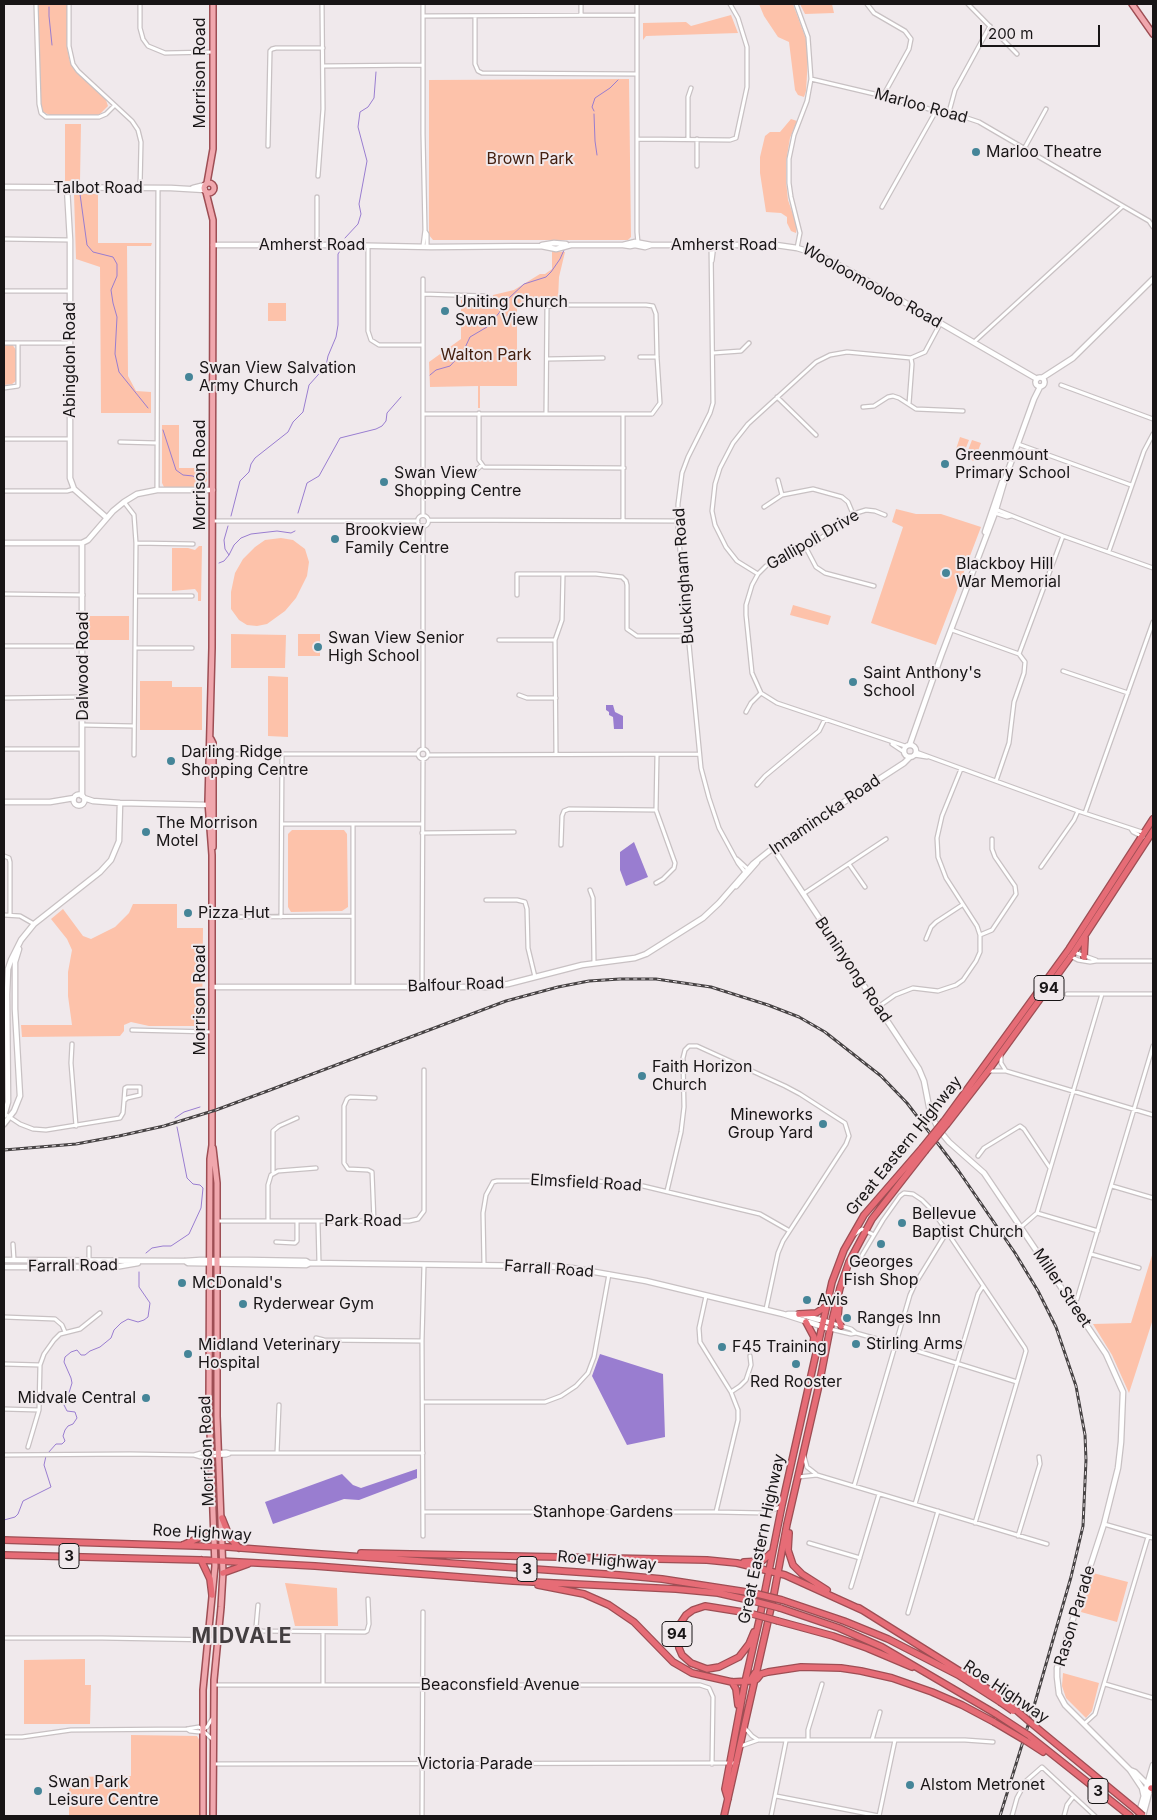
<!DOCTYPE html>
<style>
body{margin:0}
#map{position:relative;width:1157px;height:1820px;overflow:hidden;background:#f0e9ec;font-family:Inter,sans-serif}
canvas{display:block}
.frame{position:absolute;inset:0;border:5px solid #181516;pointer-events:none}
.scale{position:absolute;left:980px;top:25px;width:120px;height:22px;box-sizing:border-box;border:2px solid #181516;border-top:0;padding-left:6px;font-size:15px;line-height:18px;white-space:nowrap;color:#181516;-webkit-text-stroke:4px #f0e9ec;paint-order:stroke}
</style>
<div id="map">
<canvas width="1157" height="1820"></canvas>
<div class="frame"></div>
<div class="scale">200 m</div>
</div>
<script>
const ctx = document.querySelector('canvas').getContext('2d');
ctx.lineJoin = 'round';
function fill(path, color) { ctx.fillStyle = color; ctx.fill(path, 'evenodd'); }
const shape = rows => new Path2D(rows.map(r => 'M' + r).join(''));
function trace(path, color, width, dash) { ctx.strokeStyle = color; ctx.lineWidth = width; ctx.lineCap = dash ? 'butt' : 'round'; ctx.setLineDash(dash || []); ctx.stroke(path); }
function write(font, color, halo, rows, align = 'center') {
  ctx.font = font + ' Inter,sans-serif'; ctx.lineWidth = 4; ctx.setLineDash([]); ctx.textBaseline = 'middle'; ctx.strokeStyle = halo; ctx.fillStyle = color; for (const [text, x, y, turn = 0] of rows) {
    ctx.save(); ctx.translate(x, y); ctx.rotate((+turn || 0) * Math.PI / 180); ctx.textAlign = isNaN(turn) ? turn : align; if (halo) ctx.strokeText(text, 0, 0); ctx.fillText(text, 0, 0); ctx.restore();
  }
}
fill(shape([
 [36,4,67,4,67,48,70,62,76,72,106,100,108,106,100,114,95,116,50,115,43,112,41,107],
 [759,4,793,4,806,39,808,58,806,91,804,97,798,95,795,90,789,42,778,37,764,16],
 [800,4,832,4,834,13,805,14],
 [731,15,738,33,646,36,643,40,643,23,686,22,691,26],
 [629,79,631,237,628,240,433,240,429,235,429,80],
 [791,119,797,121,790,138,786,162,786,181,788,200,797,226,796,233,791,231,787,223,787,217,781,213,766,212,760,173,760,157,765,136,770,132,780,132],
 [65,124,81,124,80,181,65,181],
 [74,194,98,194,98,243,152,243,151,246,127,246,128,376,136,391,151,392,151,413,101,413,100,267,76,259],
 [552,251,565,252,559,277,558,300,543,299,517,304,517,386,480,386,480,408,478,408,478,386,430,387,429,362,461,339,461,300,474,300,486,305,492,302,493,295,514,290,540,274,545,274,552,269],
 [268,303,286,303,286,321,268,321],
 [4,344,12,344,16,350,16,381,12,384,4,385],
 [162,425,179,425,179,468,207,468,207,480,205,484,195,487,164,487,162,483],
 [960,437,969,440,962,458,954,455],
 [972,440,981,443,974,461,965,458],
 [896,509,916,514,941,514,981,527,936,645,871,623,903,527,892,522],
 [281,538,293,540,305,549,309,562,307,576,296,598,285,611,267,624,257,626,247,625,239,620,231,609,231,592,235,573,243,559,255,547,265,540],
 [199,546,202,546,201,601,198,601,198,593,195,589,172,591,172,548,188,548,195,550],
 [793,605,831,616,828,625,790,615],
 [88,616,129,616,129,640,88,640],
 [231,634,286,635,285,668,231,668],
 [298,634,320,634,320,656,298,656],
 [268,676,288,677,288,737,268,736],
 [140,681,172,681,172,687,202,687,202,730,140,730],
 [292,830,344,830,347,834,348,907,342,911,291,912,288,907,288,834],
 [133,904,177,904,177,928,203,928,202,1026,149,1026,131,1022,124,1025,124,1031,120,1036,22,1037,21,1025,72,1025,68,996,68,972,72,950,67,939,51,919,63,909,83,936,91,939,115,927,129,913],
 [1153,1252,1153,1319,1129,1393,1112,1355,1093,1324,1131,1323],
 [1093,1573,1128,1582,1117,1622,1081,1612],
 [285,1583,337,1588,338,1626,295,1626],
 [85,1659,85,1685,91,1685,90,1724,24,1724,24,1660],
 [1063,1673,1099,1683,1092,1711,1086,1718,1066,1698,1062,1686],
 [131,1735,197,1736,200,1741,199,1816,69,1816,69,1777,131,1776]
]), '#fdc2aa');
fill(shape([
 [606,705,613,705,615,712,623,716,623,729,614,729,613,717,609,715,609,712,606,710],
 [634,842,648,877,626,886,620,870,620,852],
 [600,1354,663,1374,665,1437,627,1445,592,1376],
 [417,1469,417,1478,359,1500,344,1499,273,1524,265,1502,342,1474,353,1485,361,1488]
]), '#997dd0');
trace(shape([
 [49,7,49,16,52,45],
 [594,111,592,107,595,98,610,88,618,80],
 [594,114,595,141,597,155],
 [80,194,87,245,93,252,113,257,117,264,117,276,111,290,113,303,117,317,115,354,119,372,148,408],
 [345,238,358,224,361,214,359,204,367,161,358,127,360,112,368,107,374,98,376,72],
 [430,375,436,370,450,366,463,352,470,337,487,327,499,313,509,298,524,284,546,277,551,272,560,259,564,250],
 [163,430,176,470,183,475,193,476,198,480],
 [298,513,307,483,319,476,340,438,376,429,382,426,386,421,387,413,401,397],
 [231,516,240,481,249,472,251,464,255,458,288,432,293,422,303,412,309,385,326,366,328,356,336,337,338,325,338,254,340,251],
 [229,555,234,545,241,538,251,534,277,531,291,533,295,531],
 [219,563,224,561,229,555,225,549,224,540,228,526],
 [175,1118,184,1112,200,1107],
 [146,1253,152,1248,163,1246,171,1246,189,1234,201,1208,203,1188,200,1185,193,1184,187,1178,177,1127],
 [48,1453,56,1444,62,1444,65,1441,63,1436,65,1430,68,1426,73,1424,77,1418,75,1412,67,1411,64,1405,63,1397,68,1396,72,1383,71,1378,64,1362,65,1357,71,1352,77,1350,81,1355,85,1355,90,1351,100,1347,111,1338,114,1330,121,1323,128,1319,138,1322,144,1320,148,1317,150,1303,139,1287,139,1272],
 [4,1520,15,1517,18,1514,23,1501,51,1487,44,1465,46,1456]
]), '#997dd0', 1);
const street = shape([
 [36,4,39,104,41,113,46,117,99,117,106,114,114,106],
 [69,4,69,46,73,64,78,71,132,121,138,130,141,142,140,188],
 [140,4,140,28,143,39,148,46,165,53,213,52],
 [581,4,581,15],
 [637,4,637,232,638,243],
 [796,4,808,37,811,79,807,101,794,135,789,159,789,183,791,197,800,233,797,248],
 [867,4,874,13,905,31,911,39,909,49,883,96],
 [968,4,1017,54],
 [423,16,637,15],
 [475,16,475,64,478,71,482,73,637,74],
 [323,66,423,65],
 [811,79,883,96,936,111,949,112,979,122,1123,206,1149,221,1153,227],
 [949,112,955,90,990,26],
 [637,139,730,140,736,138,747,87,747,47,738,18,730,4],
 [688,139,688,97,691,88],
 [268,146,270,51,272,49,276,48,323,48],
 [1024,149,1046,109],
 [697,166,697,139],
 [318,176,323,109,322,4],
 [317,197,317,245],
 [882,207,936,111],
 [425,231,427,234,427,246],
 [4,239,70,240],
 [711,245,713,403,710,413,688,457,682,473,678,504,678,530,701,768,709,798,719,828,738,863,745,872,747,873],
 [368,246,368,331,371,340,379,345,423,345],
 [423,246,425,230,423,134,423,4],
 [712,261,714,245],
 [4,291,70,291],
 [423,294,484,296],
 [974,342,1123,206],
 [4,343,70,343],
 [713,353,741,351,749,343],
 [640,357,657,357],
 [547,359,603,358],
 [1061,385,1153,419],
 [4,388,18,386,18,343],
 [777,397,816,435],
 [909,404,912,364,911,358],
 [863,407,874,406,888,397,893,396,899,398,916,409,963,411],
 [479,413,479,460,484,467,624,468],
 [423,414,652,414,660,403,657,357,656,314,653,306,646,305,554,305,547,307,546,413],
 [4,439,70,439],
 [120,442,157,443],
 [1018,444,1131,485],
 [474,472,482,465],
 [778,480,782,495],
 [157,490,158,188],
 [4,491,67,491,74,489],
 [124,502,134,515,136,543,134,755],
 [764,507,782,495,813,489,842,497,848,502,853,514],
 [995,509,1063,536,1153,568],
 [995,513,1007,517,1011,516],
 [423,515,423,279],
 [885,515,875,511,866,510,853,514,813,544,775,560,766,566,758,574,752,585,746,605,746,615,752,673,761,693,777,703,905,746],
 '417.5 521a5.5 5.5 0 1 1 11 0a5.5 5.5 0 1 1-11 0Z',
 [429,520,678,521],
 [623,520,623,414],
 [213,521,418,521],
 [136,543,193,544],
 [806,548,816,567,825,573,874,586],
 [1109,551,1144,451,1153,434],
 [758,574,737,561,726,547,715,525,712,511,715,484,720,468,733,443,748,424,816,362,830,355,847,352,911,358,925,352,940,324],
 [4,594,83,595],
 [517,595,517,574,596,574,622,577,626,581,627,585,627,629,637,636,688,636],
 [136,596,192,596],
 [952,630,1019,654],
 [499,640,555,640,556,754],
 [555,640,562,620,563,575],
 [4,646,82,646],
 [136,648,192,648],
 [1019,654,1063,536],
 [1063,671,1128,693],
 [519,695,527,698,556,698],
 [4,698,83,697],
 [746,712,751,703,761,693],
 [83,725,134,726],
 [892,744,904,752],
 '418 754a5 5 0 1 1 10 0a5 5 0 1 1-10 0Z',
 [4,749,82,749],
 [423,749,423,526],
 [916,752,1078,811,1145,833],
 [212,754,418,754],
 [428,755,699,754],
 [914,755,927,757],
 [996,781,1009,743,1014,702,1024,673,1025,662,1019,654],
 [757,785,765,776,819,731,825,719],
 [1085,813,1153,622],
 [282,824,422,824],
 [353,824,353,987],
 [1131,829,1133,832,1143,837],
 [422,833,514,832],
 [561,845,562,816,564,811,569,809,656,810],
 [4,856,9,858,10,862,10,915],
 [737,859,749,870],
 [849,864,865,887],
 [1041,867,1074,820,1078,811],
 [656,883,663,879,674,868,675,863,656,810,657,755],
 [590,890,593,898,594,963],
 [803,894,886,839],
 [486,900,517,900,525,902,527,909,528,948,535,977],
 [4,915,20,916,34,924],
 [212,917,352,916],
 [281,917,282,755],
 [980,935,992,930,1016,894,1015,886,995,857,992,849,992,839],
 [926,939,931,927,936,922,962,905],
 [1074,952,1096,960],
 [1070,956,1078,960,1090,962,1096,961,1153,961],
 [422,987,423,760],
 [1067,994,1153,994],
 [878,1007,895,995,913,988,938,991,956,985,963,980,976,961,980,952,980,935,977,926,946,878,938,857,937,838,942,816,961,769],
 [132,1030,212,1032],
 [72,1044,71,1063,76,1126],
 [1001,1054,1001,1063,1006,1071],
 [989,1071,1006,1071,1153,1115],
 [5,1114,20,1124,33,1129,46,1130,120,1118,123,1113,124,1101,127,1098,140,1095,140,1087,127,1087,125,1088,124,1101],
 [978,1156,984,1148,1020,1126,1024,1129,1050,1168],
 [273,1172,273,1131,279,1126,297,1118],
 [1112,1186,1153,1198],
 [667,1191,681,1132,684,1107,683,1058,685,1050,689,1046,697,1046,785,1086,800,1094,845,1123,849,1136,846,1144,783,1241,778,1253,766,1309],
 [1037,1213,1098,1231],
 [217,1221,409,1221,418,1219,424,1211,424,1070],
 [268,1221,268,1185,271,1175,278,1171,316,1168],
 [374,1221,372,1172,368,1170,348,1169,344,1163,344,1106,347,1099,350,1097,375,1098],
 [318,1222,319,1263],
 [1021,1227,1037,1213,1102,994],
 [855,1234,862,1229,874,1235],
 [276,1242,295,1243,297,1241,297,1222],
 [13,1244,14,1260],
 [89,1248,89,1260],
 [1091,1254,1139,1268],
 [850,1262,858,1262,883,1220,900,1196,904,1193,913,1194,922,1200,933,1211,1025,1348,1026,1351,1017,1382,975,1523],
 [484,1265,483,1213,486,1195,493,1182,497,1181,595,1181,643,1186,760,1214,788,1230],
 [706,1296,699,1328,700,1342,731,1392,738,1410,738,1420,716,1512],
 [1072,1303,1077,1299,1153,1046],
 [4,1317,55,1319,62,1325,65,1332],
 [832,1323,851,1329,856,1333],
 [830,1329,851,1334,856,1333,895,1344,1017,1382],
 [316,1338,324,1340,422,1341],
 [4,1364,40,1365],
 [731,1392,740,1386,746,1380,751,1365,750,1356],
 [423,1402,545,1402,561,1396,576,1386,588,1373,594,1357,609,1274],
 [4,1409,39,1410],
 [28,1447,39,1410,40,1365,44,1354,54,1340,60,1334,80,1329,100,1313],
 [277,1453,279,1405],
 [4,1455,130,1454,194,1455,201,1457,226,1455,229,1454],
 [194,1455,201,1453,226,1452,230,1453,423,1453],
 [804,1456,807,1467,816,1474],
 [798,1477,817,1475,1047,1544],
 [854,1486,910,1295,915,1284,947,1232],
 [915,1504,978,1294,983,1286],
 [423,1512,716,1512,764,1513,781,1507],
 [1104,1524,1153,1538],
 [423,1536,422,1341,424,1265],
 [1018,1536,1040,1464,1039,1457],
 [809,1543,860,1558],
 [851,1587,879,1494],
 [258,1605,256,1627,257,1629,262,1631,365,1632,367,1631,369,1624,368,1599],
 [908,1613,938,1511],
 [323,1632,323,1685],
 [4,1638,102,1638,217,1640],
 [1105,1684,1153,1698],
 [214,1685,700,1685,709,1688,713,1697,712,1764],
 [1084,1724,1095,1714,1148,1537],
 [745,1728,752,1736,758,1740],
 [187,1729,190,1731,200,1732,207,1727,212,1719],
 [4,1737,22,1737,71,1730,187,1729,199,1727,212,1739],
 [808,1740,808,1730,822,1684],
 [872,1740,880,1712],
 [741,1746,758,1740,965,1740,993,1742],
 [214,1764,737,1763],
 [776,1796,879,1816],
 [422,1816,423,1612],
 [771,1816,786,1741],
 [879,1816,895,1740],
 [1012,1816,1017,1798,1026,1781,1042,1767,1095,1816],
 [1064,1816,1067,1805,1073,1797]
]);
const secondary = shape([
 [4,187,171,188,205,190],
 [67,188,70,240,70,478,74,489,107,518],
 [193,188,205,185],
 [213,245,332,245,431,247,541,246,556,249,571,245,623,245,630,246,635,245,645,247,651,245],
 [542,245,554,243,566,244],
 [623,245,635,242,651,245,776,245,797,248,807,251,823,257,852,272,1037,379],
 '1035.5 382a4.5 4.5 0 1 1 9 0a4.5 4.5 0 1 1-9 0Z',
 [1042,378,1073,358,1153,279],
 [985,532,1002,482,1005,479,1034,399,1040,387],
 [4,543,82,543,88,540,113,511,124,502,137,494,157,490,213,490],
 [910,744,941,656,995,513,1005,479],
 '904 751a6 6 0 1 1 12 0a6 6 0 1 1-12 0Z',
 '73.5 800a5.5 5.5 0 1 1 11 0a5.5 5.5 0 1 1-11 0Z',
 [82,796,82,543],
 [84,798,93,801,120,803,211,805],
 [4,802,50,802,74,798],
 [773,848,919,1069,924,1081,930,1112,939,1130,949,1142,984,1173,1106,1354,1123,1392,1121,1442,1118,1468,1104,1524,1057,1668,1057,1677,1059,1694,1065,1705,1130,1770,1142,1788,1144,1797],
 [736,886,757,862],
 [212,987,488,987,508,984,582,965,635,958,646,954,703,918,719,903,753,864,773,848,904,763,910,757],
 [4,1116,8,1102,7,994,8,969,11,960,21,940,34,924,100,872,111,860,119,841,120,803],
 [4,1124,14,1111,20,1096,15,1009,15,962,19,949],
 [4,1260,185,1261,200,1260,248,1260,306,1261,309,1263],
 [185,1261,188,1263,306,1265,310,1263,543,1266,572,1268,646,1281,783,1314,830,1329],
 [4,1267,115,1267,138,1263],
 [788,1314,799,1314,831,1323],
 [1130,1770,1135,1772,1148,1785],
 [1138,1816,1153,1765],
 [1143,1816,1153,1778]
]);
const primary = shape([
 [1132,4,1153,34],
 '204 188a5 5 0 1 1 10 0a5 5 0 1 1-10 0Z',
 [207,183,213,149,213,4],
 [211,739,213,743,213,847],
 [203,1816,203,1690,215,1566,209,1404,210,1159,212,1145,212,855,208,802,212,648,213,245,213,220,206,192],
 [213,1816,214,1680,221,1607,223,1573,217,1416,217,1183,213,1148]
]);
const highway = shape([
 [1084,957,1085,938],
 [944,1121,1069,949,1153,819],
 [947,1124,988,1071,1074,952,1153,831],
 [839,1304,838,1317,841,1326],
 [799,1314,816,1313,825,1307],
 [806,1322,814,1337,813,1345],
 [222,1518,230,1538,239,1548],
 [789,1533,788,1550,793,1565,802,1574,827,1590],
 [4,1540,228,1547,307,1553,619,1575,662,1579,753,1593],
 [183,1545,214,1531],
 [361,1553,707,1560,737,1563,785,1575,862,1610],
 [4,1555,201,1560,315,1566,513,1581,676,1589,718,1593,749,1600],
 [201,1560,210,1579,212,1595],
 [744,1562,762,1561,771,1553],
 [223,1573,248,1564],
 [538,1585,584,1594,609,1605,634,1622,673,1662,692,1673,732,1682,750,1681,755,1673],
 [782,1600,844,1621,888,1639,958,1675,1000,1702],
 [780,1608,839,1628,882,1647,996,1714],
 [859,1608,1001,1697],
 [749,1613,705,1606,693,1610,686,1615,680,1624,677,1634,679,1648,682,1655,691,1663,707,1669,719,1667,739,1657,749,1644,754,1632],
 [778,1621,833,1636,867,1648,912,1667],
 [757,1679,761,1674,768,1672,801,1667,841,1668,861,1671,892,1678,932,1692,962,1705,994,1722],
 [732,1682,736,1689,738,1705],
 [1031,1723,1134,1808],
 [1028,1735,1130,1816],
 [1026,1741,1043,1752],
 [1151,1788,1153,1789],
 [728,1799,725,1789,745,1682,759,1621,782,1505,832,1282,844,1250,864,1215,922,1148],
 [724,1816,773,1599,787,1524,819,1385,830,1329,840,1288,849,1262,872,1219,925,1151]
]);
trace(street, '#c8c1c3', 5.5);
trace(secondary, '#c8c1c3', 7);
trace(primary, '#9e4e54', 8);
trace(highway, '#9e4e54', 8);
trace(street, '#fff', 3);
trace(secondary, '#fff', 4.5);
trace(primary, '#f0a7ad', 5);
trace(highway, '#e66c76', 5.5);
const rail = shape([
 [4,1150,76,1144,119,1136,164,1126,216,1110,270,1090,506,1001,558,987,589,981,620,979,656,979,711,987,768,1005,799,1017,825,1032,881,1076,907,1103,958,1170,1015,1253,1038,1291,1056,1327,1076,1386,1085,1435,1086,1460,1083,1526,1071,1577,1034,1706,1000,1816]
]);
trace(rail, '#474344', 3);
trace(rail, '#f0e9ec', 1, [4]);
const highwayBridge = shape([
 [922,1148,944,1121],
 [925,1151,947,1124],
 [753,1593,782,1600],
 [749,1600,780,1608],
 [749,1613,778,1621],
 [1001,1697,1031,1723],
 [1000,1702,1013,1711],
 [996,1714,1028,1735],
 [994,1722,1026,1741],
 [1134,1808,1143,1816]
]);
trace(highwayBridge, '#9e4e54', 8, []);
trace(highwayBridge, '#e66c76', 5.5);
for (const [x, y, r, color] of [
 [976,152,5,"#458598"],
 [445,311,5,"#458598"],
 [189,377,5,"#458598"],
 [945,464,5,"#458598"],
 [384,482,5,"#458598"],
 [335,539,5,"#458598"],
 [946,573,5,"#458598"],
 [318,647,5,"#458598"],
 [853,682,5,"#458598"],
 [171,761,5,"#458598"],
 [146,832,5,"#458598"],
 [188,913,5,"#458598"],
 [642,1076,5,"#458598"],
 [823,1124,5,"#458598"],
 [902,1223,5,"#458598"],
 [881,1244,5,"#458598"],
 [182,1283,5,"#458598"],
 [807,1300,5,"#458598"],
 [243,1304,5,"#458598"],
 [847,1318,5,"#458598"],
 [856,1344,5,"#458598"],
 [722,1347,5,"#458598"],
 [188,1354,5,"#458598"],
 [796,1364,5,"#458598"],
 [146,1398,5,"#458598"],
 [910,1785,5,"#458598"],
 [38,1791,5,"#458598"]
]) { const dot = new Path2D(); dot.arc(x, y, r, 0, 2 * Math.PI); ctx.fillStyle = color; ctx.fill(dot); trace(dot, '#f0e9ec', 2); }
for (const [x, y, w] of [
 [1049,988,30],
 [69,1556,20],
 [527,1569,20],
 [677,1634,30],
 [1098,1791,20]
]) { const box = new Path2D(); box.roundRect(x - w / 2, y - 12.5, w, 25, 4); ctx.fillStyle = '#f0e9ec'; ctx.fill(box); trace(box, '#181516', 1); }
write('bold 15px', '#181516', null, [
 ["94",1049,988],
 ["3",69,1556],
 ["3",527,1569],
 ["94",677,1634],
 ["3",1098,1791]
]);
write('16px', '#181516', '#f0e9ec', [
 ["Morrison Road",200,73,-90],
 ["Marloo Road",921,106,15],
 ["Talbot Road",98,188],
 ["Amherst Road",312,245],
 ["Amherst Road",724,245],
 ["Wooloomooloo Road",872,286,29],
 ["Abingdon Road",70,360,-90],
 ["Morrison Road",200,475,-90],
 ["Gallipoli Drive",813,540,-30],
 ["Buckingham Road",684,576,-94],
 ["Dalwood Road",83,666,-90],
 ["Innamincka Road",825,815,-34],
 ["Buninyong Road",853,970,56],
 ["Balfour Road",456,985,-2],
 ["Morrison Road",200,1000,-90],
 ["Great Eastern Highway",904,1146,-51],
 ["Elmsfield Road",586,1183,3],
 ["Park Road",363,1221],
 ["Farrall Road",73,1266,-1],
 ["Farrall Road",549,1269,4],
 ["Miller Street",1062,1288,56],
 ["Morrison Road",207,1451,-92],
 ["Stanhope Gardens",603,1512],
 ["Roe Highway",202,1533,3],
 ["Great Eastern Highway",762,1539,-78],
 ["Roe Highway",607,1561,5],
 ["Rason Parade",1075,1616,-73],
 ["Beaconsfield Avenue",500,1685],
 ["Roe Highway",1006,1692,34],
 ["Victoria Parade",475,1764]
]);
write('16px', '#181516', '#f0e9ec', [
 ["Marloo Theatre",986,152],
 ["Uniting Church",455,302],
 ["Swan View",455,320],
 ["Swan View Salvation",199,368],
 ["Army Church",199,386],
 ["Greenmount",955,455],
 ["Primary School",955,473],
 ["Swan View",394,473],
 ["Shopping Centre",394,491],
 ["Brookview",345,530],
 ["Family Centre",345,548],
 ["Blackboy Hill",956,564],
 ["War Memorial",956,582],
 ["Swan View Senior",328,638],
 ["High School",328,656],
 ["Saint Anthony's",863,673],
 ["School",863,691],
 ["Darling Ridge",181,752],
 ["Shopping Centre",181,770],
 ["The Morrison",156,823],
 ["Motel",156,841],
 ["Pizza Hut",198,913],
 ["Faith Horizon",652,1067],
 ["Church",652,1085],
 ["Mineworks",813,1115,"right"],
 ["Group Yard",813,1133,"right"],
 ["Bellevue",912,1214],
 ["Baptist Church",912,1232],
 ["Georges",881,1262,"center"],
 ["Fish Shop",881,1280,"center"],
 ["McDonald's",192,1283],
 ["Avis",817,1300],
 ["Ryderwear Gym",253,1304],
 ["Ranges Inn",857,1318],
 ["Stirling Arms",866,1344],
 ["Midland Veterinary",198,1345],
 ["Hospital",198,1363],
 ["F45 Training",732,1347],
 ["Red Rooster",796,1382,"center"],
 ["Midvale Central",136,1398,"right"],
 ["Swan Park",48,1782],
 ["Leisure Centre",48,1800],
 ["Alstom Metronet",920,1785]
], 'left');
write('16px', '#442010', '#f0e9ec', [
 ["Brown Park",530,159],
 ["Walton Park",486,355]
]);
ctx.letterSpacing = '1px';
write('bold 21px', '#433e40', '#f0e9ec', [
 ["MIDVALE",242,1637]
]);
ctx.letterSpacing = '0px';
</script>
